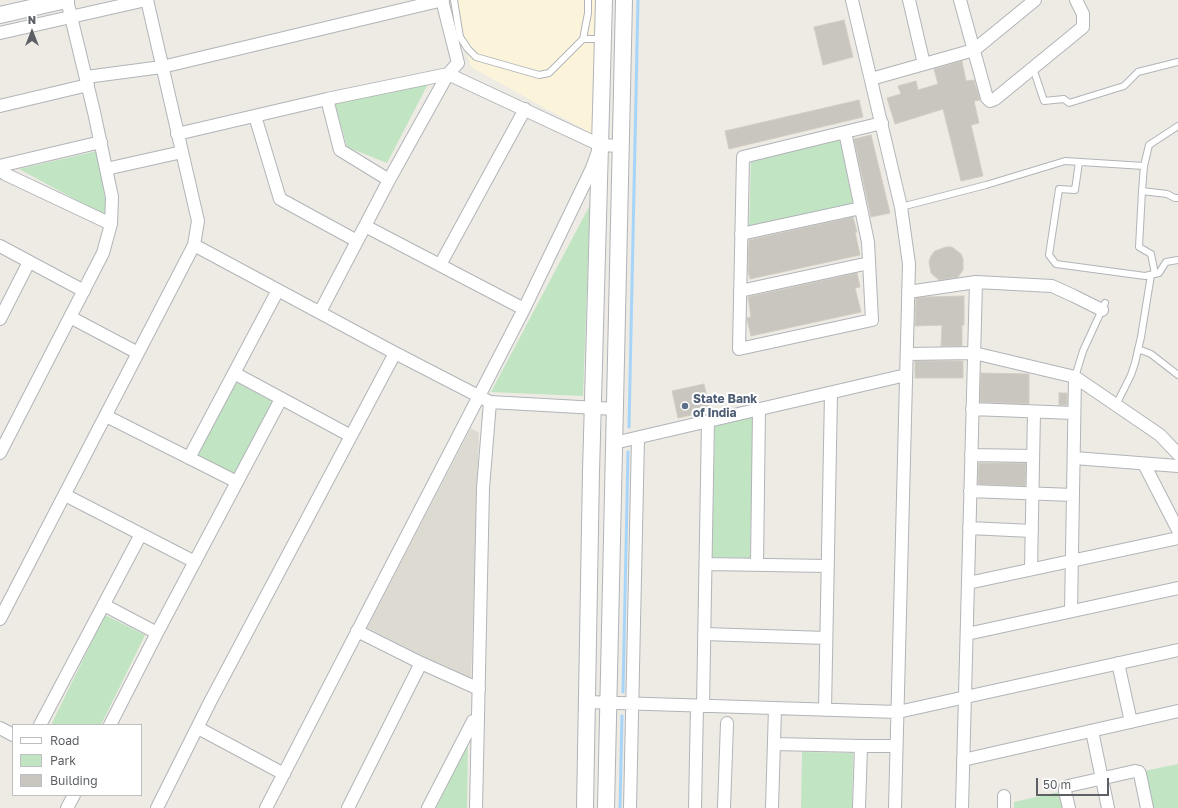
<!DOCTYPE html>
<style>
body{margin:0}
#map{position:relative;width:1178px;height:808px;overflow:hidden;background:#edebe4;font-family:"Golos Text",sans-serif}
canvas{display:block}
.legend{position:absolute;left:12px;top:724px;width:130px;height:72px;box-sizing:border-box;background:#fff;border:1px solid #bebfc1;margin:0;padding:5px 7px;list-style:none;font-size:12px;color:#5c5f63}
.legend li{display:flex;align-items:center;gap:8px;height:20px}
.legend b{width:20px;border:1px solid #bebfc1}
.north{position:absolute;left:12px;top:12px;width:40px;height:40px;-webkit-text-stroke:3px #fff;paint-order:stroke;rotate:0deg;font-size:11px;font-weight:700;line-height:16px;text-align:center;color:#5c5f63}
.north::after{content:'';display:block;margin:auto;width:14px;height:18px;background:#5c5f63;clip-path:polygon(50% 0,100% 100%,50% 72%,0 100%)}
.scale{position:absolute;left:1036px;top:778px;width:73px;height:18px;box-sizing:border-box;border:2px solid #5c5f63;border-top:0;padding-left:5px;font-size:12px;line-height:14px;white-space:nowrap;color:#5c5f63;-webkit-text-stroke:3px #fff;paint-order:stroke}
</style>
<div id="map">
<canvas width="1178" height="808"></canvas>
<ul class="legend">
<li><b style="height:5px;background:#fff"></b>Road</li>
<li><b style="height:11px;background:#c1e4c2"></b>Park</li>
<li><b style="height:11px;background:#c9c6c0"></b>Building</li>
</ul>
<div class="north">N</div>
<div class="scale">50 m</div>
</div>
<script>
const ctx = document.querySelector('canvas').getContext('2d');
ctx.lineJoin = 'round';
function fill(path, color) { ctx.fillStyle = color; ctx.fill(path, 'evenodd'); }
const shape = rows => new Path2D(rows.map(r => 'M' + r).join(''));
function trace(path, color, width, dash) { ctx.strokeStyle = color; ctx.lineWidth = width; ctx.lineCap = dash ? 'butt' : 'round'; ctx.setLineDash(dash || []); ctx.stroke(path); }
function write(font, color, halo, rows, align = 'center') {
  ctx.font = font + ' "Golos Text",sans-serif'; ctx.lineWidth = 4; ctx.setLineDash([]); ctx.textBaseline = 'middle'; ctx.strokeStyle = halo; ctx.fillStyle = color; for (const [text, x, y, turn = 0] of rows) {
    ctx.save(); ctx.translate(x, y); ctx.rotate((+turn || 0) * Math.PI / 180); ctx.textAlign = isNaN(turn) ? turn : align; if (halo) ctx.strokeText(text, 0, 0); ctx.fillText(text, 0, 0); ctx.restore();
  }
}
fill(shape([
 [454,0,595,0,596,136,471,67]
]), '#fcf4da');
fill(shape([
 [471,428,479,433,471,681,367,628]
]), '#dddad2');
fill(shape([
 [429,82,387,163,347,147,335,104],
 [840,140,853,204,749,228,751,161],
 [97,151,105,199,106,216,19,169],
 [590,205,583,396,491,392],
 [234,381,273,402,234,476,194,456],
 [753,417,750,558,712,557,715,426],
 [105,615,145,635,101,725,51,725],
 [468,744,467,808,436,808],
 [802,752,853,753,852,808,801,808],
 [1178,764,1178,808,1151,808,1144,771],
 [1059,792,1062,808,1014,808,1014,802]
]), '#c1e4c2');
trace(shape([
 [629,427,638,0],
 [623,692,628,452],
 [620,808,622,716]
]), '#a7d5fa', 3);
const building = shape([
 [844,20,853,57,823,65,814,27,844,20],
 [962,61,966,81,974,80,980,100,974,101,979,123,971,125,983,176,961,181,943,109,895,124,887,98,901,94,898,86,916,81,918,90,938,84,934,69,962,61],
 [859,100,863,117,729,149,725,131,859,100],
 [871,135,890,213,871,217,854,139,871,135],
 [853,217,857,232,855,232,860,255,750,279,748,271,749,240,853,217],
 [946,247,952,247,961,254,963,259,963,270,958,277,939,280,931,273,929,262,931,256,935,251,946,247],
 [857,273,860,287,855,288,861,312,751,336,747,319,747,318,751,317,748,297,857,273],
 [964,296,964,325,962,325,962,346,941,346,942,325,915,326,916,298,927,297,964,296],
 [915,361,963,361,963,378,915,378,915,361],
 [981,373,1029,374,1029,404,980,402,981,373],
 [704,384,710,411,678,418,672,391,704,384],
 [1059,393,1067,393,1067,405,1059,405,1059,393],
 [979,463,1026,463,1025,486,978,484,979,463]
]);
fill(building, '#c9c6c0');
trace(building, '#d2cdc2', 1);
const lane = shape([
 [454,0,460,37,468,49,476,57,539,75,549,73,583,39,588,13,588,0],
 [583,39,602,39],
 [1033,68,1044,101,1064,99,1069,103,1124,86,1138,72,1178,62],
 [1079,162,1075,190,1059,189,1049,255,1056,264,1145,276,1159,273,1166,262,1178,260],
 [1144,166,1149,145,1178,126],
 [1142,191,1139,247,1151,254,1155,274],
 [901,207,986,185,1065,161,1144,166,1142,191,1167,194,1175,198,1178,198],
 [1138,349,1151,354,1178,375],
 [1075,377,1083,351,1105,303],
 [1116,405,1131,375,1135,363,1141,337,1151,275]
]);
const street = shape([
 [852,0,901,207,909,264,895,808],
 [909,0,924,64],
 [960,0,987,98,990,101,995,99,1083,27,1083,14,1076,0],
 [0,33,146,0],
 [86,77,162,67,443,0],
 [871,79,974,50,1035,0],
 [327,99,340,150,389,180],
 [0,106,88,85],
 [255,116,280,199,357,241],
 [845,132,868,242,872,320,739,349,743,157,845,132,882,123],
 [177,134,327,99,448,74,600,145,621,146],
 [0,166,101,142],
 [106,169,182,152],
 [5,174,111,224],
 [365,226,524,309],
 [741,234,861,208],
 [194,245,395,353,490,402,615,409],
 [0,246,84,291],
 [440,265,525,109],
 [740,291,869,263],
 [908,292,976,282,1052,286,1074,296,1102,310],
 [320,312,389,180,448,74,458,63,442,0],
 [70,317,138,353],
 [0,319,29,262],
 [907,354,974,353,1075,377,1160,435,1178,454],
 [234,373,351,436],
 [972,409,1074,413],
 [106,416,237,482],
 [614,443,906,375],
 [0,453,103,253,111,224,112,197,94,112,67,0],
 [971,455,1033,456],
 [189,458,278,290],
 [1074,458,1178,466],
 [1144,464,1178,530],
 [970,491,1073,495],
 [65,495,195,562],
 [969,528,1032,531],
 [706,564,828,566],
 [757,564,759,410],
 [1031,569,1034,412],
 [968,583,1178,538],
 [104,605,157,633],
 [1071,611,1075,377],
 [0,619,194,245,198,221,147,0],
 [357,631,421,663,479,689],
 [704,634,826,638],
 [967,634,1178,588],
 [1118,663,1131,722],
 [587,702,898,712,1178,650],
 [703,706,708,422],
 [825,710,831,393],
 [40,725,141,534],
 [110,725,157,633,281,399],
 [0,728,13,735],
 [198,728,284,774],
 [1092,731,1108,808],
 [774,744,861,746,859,808],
 [861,746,896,746],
 [963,760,1178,711],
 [1004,796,1004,808],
 [67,808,74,795],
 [157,808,210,702,395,353],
 [266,808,524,309,592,168,597,154],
 [348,808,421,663],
 [428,808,473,721,478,721],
 [476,808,483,488,490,402],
 [630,808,638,438],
 [695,808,697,706],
 [724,808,727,723],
 [772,808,775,708],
 [962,808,976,282],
 [1069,808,1065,791,1065,788,1068,786,1135,771,1139,772,1140,774,1147,808]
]);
const secondary = shape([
 [0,15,66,0],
 [585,808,591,472,604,0],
 [606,808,624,0]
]);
trace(lane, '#b1b4b8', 8);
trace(street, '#b1b4b8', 14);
trace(secondary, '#b0b3b8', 18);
trace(lane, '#fff', 6);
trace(street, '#fff', 12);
trace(secondary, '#fff', 16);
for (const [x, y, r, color] of [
 [685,406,4,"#5c6f8a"]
]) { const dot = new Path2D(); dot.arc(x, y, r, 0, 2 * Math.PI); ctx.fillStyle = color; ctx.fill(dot); trace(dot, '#fff', 1.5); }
write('bold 12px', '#4e5e75', '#fff', [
 ["State Bank",693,399],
 ["of India",693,413]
], 'left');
</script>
